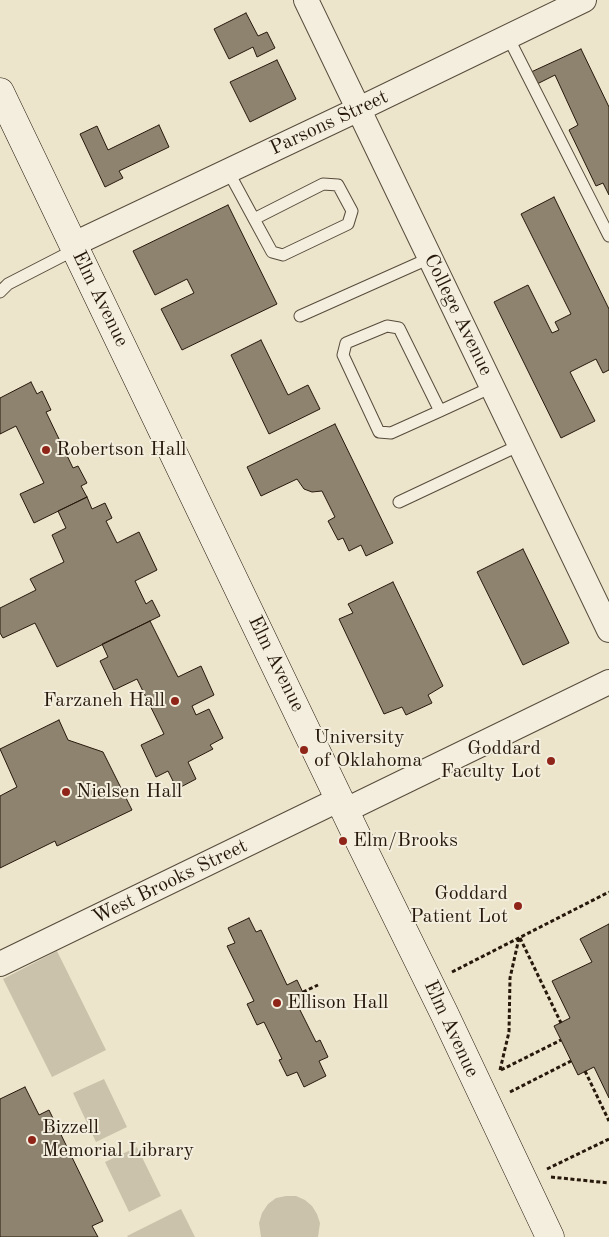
<!DOCTYPE html>
<style>
body{margin:0}
canvas{display:block;background:#ece5cb}
</style>
<canvas width="609" height="1237"></canvas>
<script>
const ctx = document.querySelector('canvas').getContext('2d');
ctx.lineJoin = 'round';
function fill(path, color) { ctx.fillStyle = color; ctx.fill(path, 'evenodd'); }
const shape = rows => new Path2D(rows.map(r => 'M' + r).join(''));
function trace(path, color, width, dash) { ctx.strokeStyle = color; ctx.lineWidth = width; ctx.lineCap = dash ? 'butt' : 'round'; ctx.setLineDash(dash || []); ctx.stroke(path); }
function write(font, color, halo, rows, align = 'center') {
  ctx.font = font + ' "Old Standard TT",serif'; ctx.lineWidth = 4; ctx.setLineDash([]); ctx.textBaseline = 'middle'; ctx.strokeStyle = halo; ctx.fillStyle = color; for (const [text, x, y, turn = 0] of rows) {
    ctx.save(); ctx.translate(x, y); ctx.rotate((+turn || 0) * Math.PI / 180); ctx.textAlign = isNaN(turn) ? turn : align; if (halo) ctx.strokeText(text, 0, 0); ctx.fillText(text, 0, 0); ctx.restore();
  }
}
fill(shape([
 [57,951,106,1050,52,1077,3,979],
 [104,1079,127,1127,96,1142,73,1093],
 [137,1147,161,1196,129,1212,105,1162],
 [286,1196,296,1196,305,1200,312,1206,317,1214,320,1223,318,1237,261,1237,259,1223,262,1213,268,1204,276,1198],
 [181,1209,195,1237,128,1237,127,1236]
]), '#cbc2ab');
const building = shape([
 [246,13,258,36,267,32,275,48,257,57,253,47,229,59,214,29,246,13],
 [581,49,609,107,609,195,603,183,596,186,569,130,578,125,555,75,535,85,529,73,581,49],
 [277,60,296,99,250,122,230,82,277,60],
 [159,125,169,147,119,171,123,178,105,187,80,134,97,126,108,150,159,125],
 [554,197,609,309,609,370,603,373,596,359,570,372,595,421,561,438,494,302,528,285,552,333,559,330,555,322,571,314,521,214,554,197],
 [228,205,277,304,182,350,161,309,194,293,187,279,155,295,133,251,228,205],
 [261,340,288,395,308,385,320,409,269,434,231,355,261,340],
 [31,382,37,394,42,391,51,410,46,412,73,468,78,466,87,483,81,486,87,497,34,523,20,494,44,483,16,426,0,434,0,398,31,382],
 [335,424,393,543,366,556,361,545,349,551,343,538,338,540,328,521,335,517,322,491,312,492,304,489,297,479,261,496,247,467,335,424],
 [87,497,92,509,105,503,112,518,106,521,117,543,139,532,157,570,135,581,146,604,152,600,160,616,57,667,35,623,3,638,0,633,0,608,36,590,30,579,64,562,52,535,66,528,58,511,87,497],
 [523,549,569,643,523,665,477,572,523,549],
 [393,582,443,686,428,695,432,703,406,715,402,707,384,714,339,619,353,613,348,604,393,582],
 [150,621,178,677,201,666,214,695,192,706,196,715,209,709,223,738,210,745,213,749,188,762,196,779,177,789,168,771,156,777,141,745,164,734,137,679,114,690,100,661,108,657,102,644,150,621],
 [59,720,68,740,103,752,132,810,57,846,55,841,0,868,0,796,17,787,0,749,59,720],
 [249,918,256,932,261,930,287,985,297,980,307,1001,298,1006,316,1042,320,1040,328,1057,319,1061,326,1076,304,1087,297,1072,287,1076,279,1060,282,1059,264,1022,257,1025,247,1004,254,1001,227,946,235,943,228,928,249,918],
 [609,924,609,1098,594,1067,578,1075,561,1040,554,1026,570,1018,552,981,592,962,580,939,609,924],
 [25,1087,39,1115,49,1110,103,1221,92,1226,98,1237,0,1237,0,1099,25,1087]
]);
fill(building, '#8d836f');
trace(building, '#27180c', 1);
const lane = shape([
 [508,37,609,236],
 [228,171,254,219,272,252,283,255,348,224,352,211,338,185,323,184,254,219],
 [0,292,8,284,76,249],
 [300,316,430,258],
 [440,411,399,328,387,326,346,343,343,355,379,432,391,433,440,411,492,387],
 [399,502,520,445]
]);
const street = shape([
 [306,0,609,630],
 [74,244,359,109,584,0],
 [346,810,609,682],
 [0,964,340,799]
]);
const secondary = shape([
 [0,92,355,832,444,1013,550,1237]
]);
trace(lane, '#584b3c', 13);
trace(street, '#584b3c', 26);
trace(secondary, '#27180c', 29);
trace(shape([
 [520,938,561,1023],
 [452,972,609,892],
 [303,992,318,985],
 [500,1070,509,1032,510,978,519,938],
 [501,1070,561,1040],
 [585,1071,609,1121],
 [510,1092,571,1061],
 [547,1169,609,1139],
 [551,1177,609,1183]
]), '#27180c', 3, [4, 2.5]);
trace(lane, '#f3eedd', 11);
trace(street, '#f3eedd', 24);
trace(secondary, '#f3eedd', 28);
for (const [x, y, r, color] of [
 [46,450,5,"#8f2418"],
 [175,701,5,"#8f2418"],
 [304,750,5,"#8f2418"],
 [551,761,5,"#8f2418"],
 [66,792,5,"#8f2418"],
 [343,841,5,"#8f2418"],
 [518,906,5,"#8f2418"],
 [277,1003,5,"#8f2418"],
 [32,1140,5,"#8f2418"]
]) { const dot = new Path2D(); dot.arc(x, y, r, 0, 2 * Math.PI); ctx.fillStyle = color; ctx.fill(dot); trace(dot, '#f3eedd', 2); }
write('20px', '#27180c', '#f3eedd', [
 ["Parsons Street",329,123,-25],
 ["Elm Avenue",100,299,64],
 ["College Avenue",458,315,64],
 ["Elm Avenue",276,664,64],
 ["West Brooks Street",170,882,-26],
 ["Elm Avenue",451,1029,65]
]);
write('20px', '#27180c', '#f3eedd', [
 ["Robertson Hall",56,450],
 ["Farzaneh Hall",165,701,"right"],
 ["University",314,738],
 ["of Oklahoma",314,761],
 ["Goddard",541,749,"right"],
 ["Faculty Lot",541,772,"right"],
 ["Nielsen Hall",76,792],
 ["Elm/Brooks",353,841],
 ["Goddard",508,894,"right"],
 ["Patient Lot",508,917,"right"],
 ["Ellison Hall",287,1003],
 ["Bizzell",42,1128],
 ["Memorial Library",42,1151]
], 'left');
</script>
